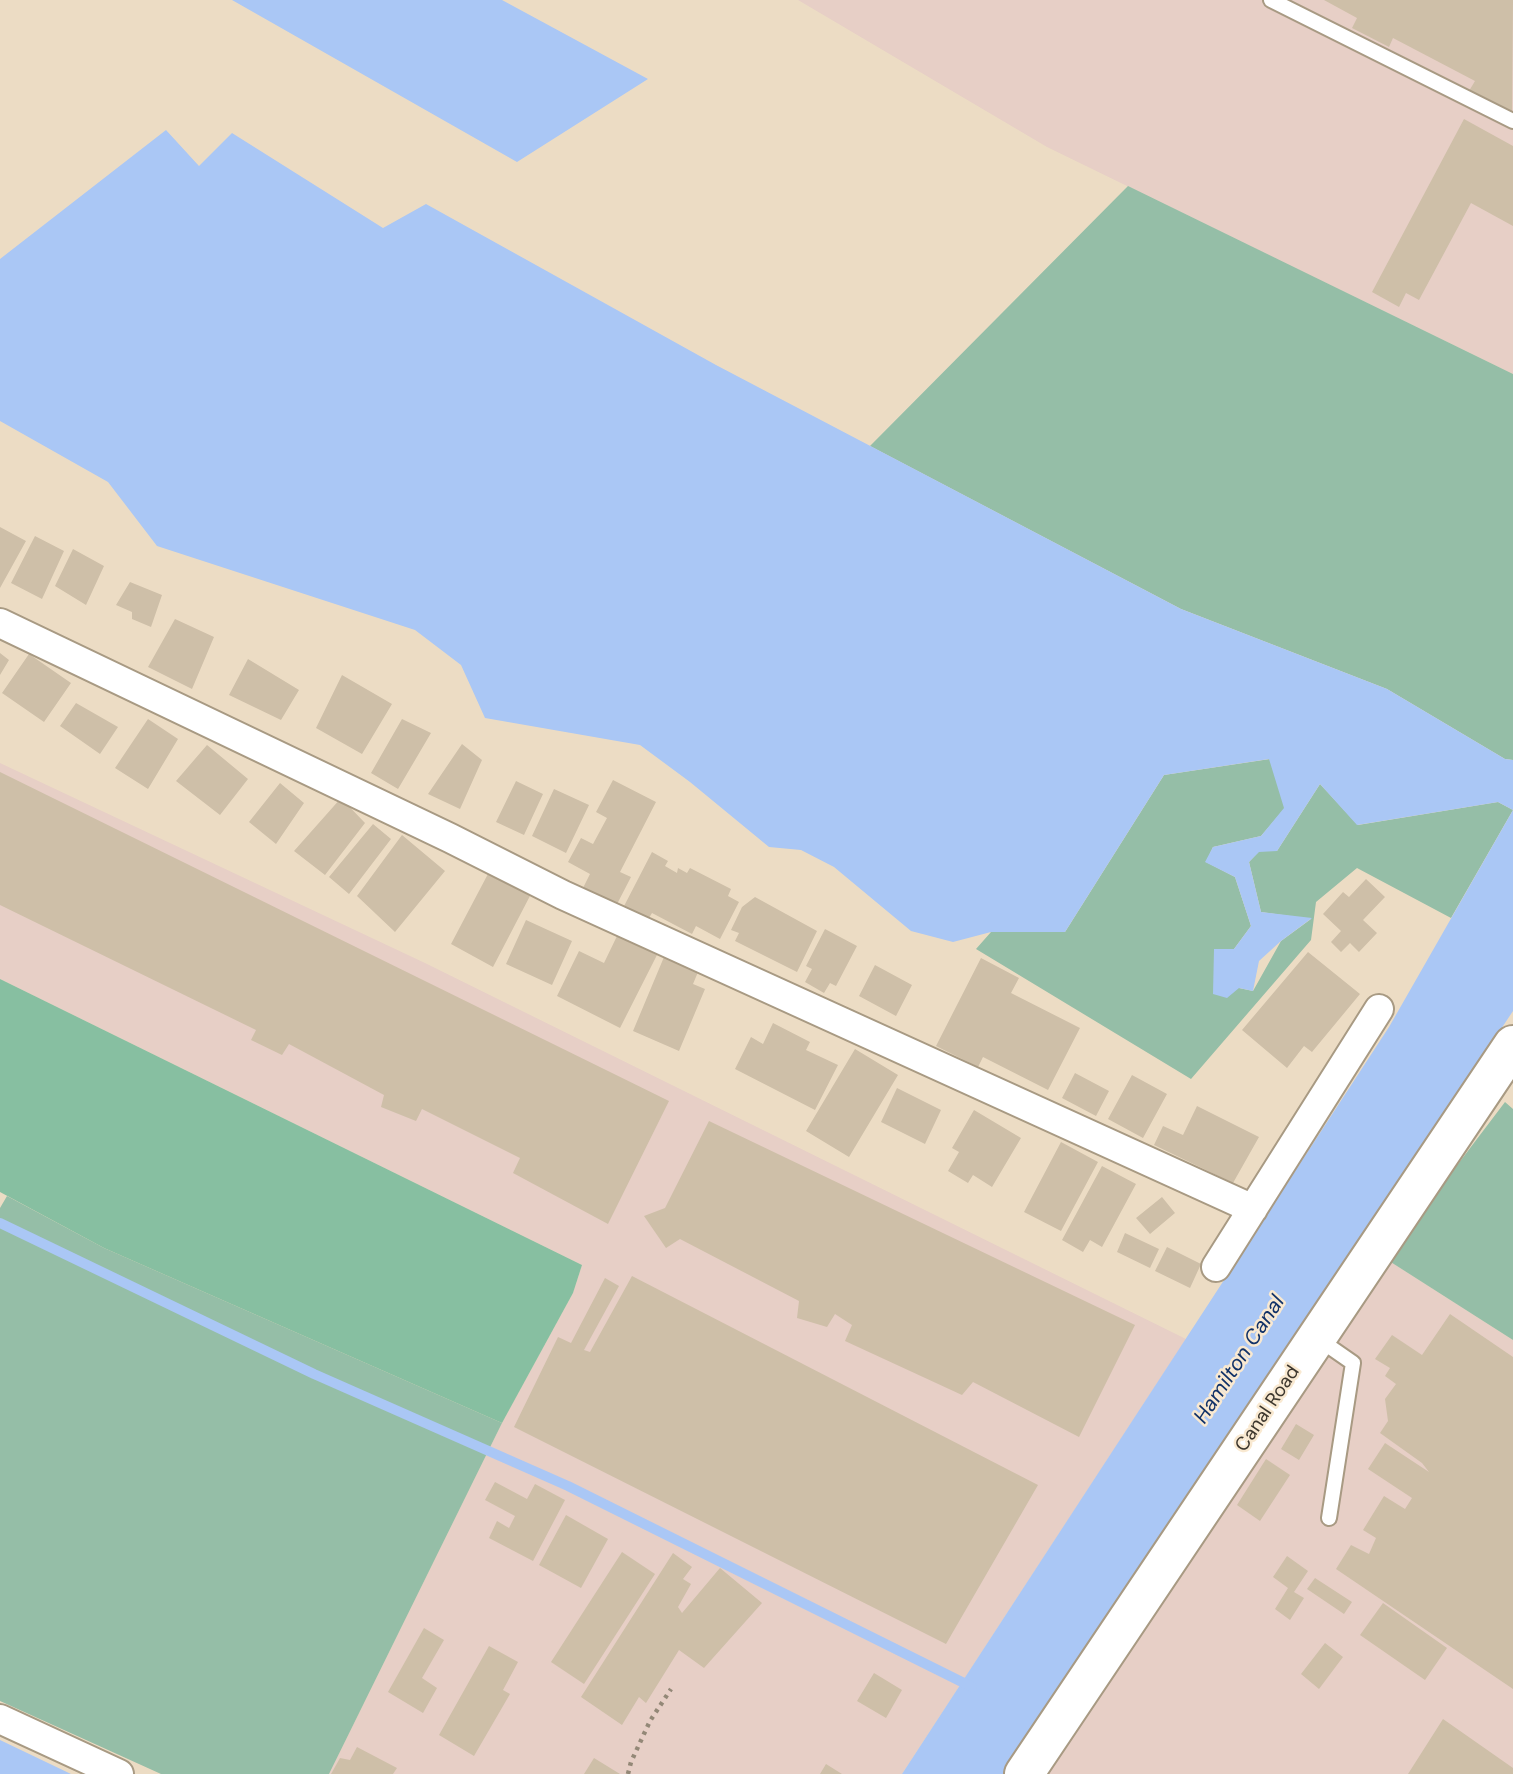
<!DOCTYPE html>
<style>
body{margin:0}
canvas{display:block;background:#ecdcc4}
</style>
<canvas width="1513" height="1774"></canvas>
<script>
const ctx = document.querySelector('canvas').getContext('2d');
ctx.lineJoin = 'round';
function fill(path, color) { ctx.fillStyle = color; ctx.fill(path, 'evenodd'); }
const shape = rows => new Path2D(rows.map(r => 'M' + r).join(''));
function trace(path, color, width, dash) { ctx.strokeStyle = color; ctx.lineWidth = width; ctx.lineCap = dash ? 'butt' : 'round'; ctx.setLineDash(dash || []); ctx.stroke(path); }
function write(font, color, halo, rows, align = 'center') {
  ctx.font = font + ' "DM Sans",sans-serif'; ctx.lineWidth = 5; ctx.setLineDash([]); ctx.textBaseline = 'middle'; ctx.strokeStyle = halo; ctx.fillStyle = color; for (const [text, x, y, turn = 0] of rows) {
    ctx.save(); ctx.translate(x, y); ctx.rotate((+turn || 0) * Math.PI / 180); ctx.textAlign = isNaN(turn) ? turn : align; if (halo) ctx.strokeText(text, 0, 0); ctx.fillText(text, 0, 0); ctx.restore();
  }
}
fill(shape([
 [798,0,1513,0,1513,374,1047,147],
 [0,763,425,963,1186,1339,902,1774,329,1774,502,1423,573,1293,582,1265,0,979],
 [1386,1259,1513,1340,1513,1774,1047,1774]
]), '#e7cfc6');
fill(shape([
 [1128,186,1513,374,1513,760,1505,759,1387,689,1181,609,870,446],
 [1270,759,1285,808,1261,836,1213,847,1206,862,1235,877,1251,926,1234,949,1239,988,1253,991,1281,941,1311,919,1261,912,1249,862,1259,851,1277,851,1320,784,1358,825,1498,802,1513,810,1451,918,1357,868,1316,902,1311,940,1191,1079,976,949,991,932,1065,932,1164,775],
 [1505,1102,1513,1109,1513,1340,1386,1259],
 [7,1196,104,1248,502,1423,329,1774,161,1774,0,1701,0,1208]
]), '#95bea7');
fill(shape([
 [0,979,582,1265,573,1293,502,1423,104,1248,0,1192]
]), '#87bfa1');
fill(shape([
 [232,0,502,0,648,79,517,162],
 [166,130,199,166,232,133,383,228,426,204,716,365,1181,609,1387,689,1505,759,1513,760,1513,1011,1005,1774,902,1774,1389,1027,1513,810,1498,802,1357,825,1320,784,1277,851,1259,852,1249,862,1261,912,1312,918,1281,941,1259,961,1253,991,1239,988,1227,998,1213,994,1214,949,1234,949,1251,926,1235,877,1205,862,1213,847,1261,836,1284,808,1269,759,1164,775,1065,932,991,932,953,942,911,931,834,867,801,850,769,847,690,782,640,745,485,718,461,665,415,630,157,546,108,482,0,421,0,259],
 [0,1740,71,1774,0,1774]
]), '#aac7f5');
trace(shape([
 [0,1223,314,1374,568,1486,972,1687]
]), '#aac7f5', 10);
fill(shape([
 [1324,0,1513,0,1512,114,1469,91,1475,81,1393,38,1389,47,1352,28,1357,18],
 [1464,119,1513,146,1513,226,1471,203,1419,300,1406,293,1399,307,1372,292],
 [0,527,26,541,0,588],
 [35,536,64,551,42,599,11,583],
 [73,549,104,566,86,605,55,586],
 [130,582,162,595,151,627,132,619,132,612,116,605],
 [175,619,214,637,192,689,148,667],
 [0,653,9,660,0,675],
 [29,654,71,683,44,722,2,693],
 [248,659,299,690,281,720,229,695],
 [342,675,392,704,362,754,316,728],
 [76,703,118,727,100,754,60,726],
 [148,719,178,739,148,789,115,768],
 [402,719,431,733,398,789,371,773],
 [462,744,482,760,460,809,428,794],
 [207,745,248,779,220,815,176,781],
 [0,772,669,1101,608,1224,513,1173,520,1158,422,1109,416,1121,381,1107,384,1095,289,1044,282,1055,251,1040,256,1030,0,905],
 [613,780,656,802,620,872,631,877,615,908,582,890,590,874,568,862,581,838,593,844,607,818,596,812],
 [516,781,543,794,524,835,496,822],
 [280,783,304,803,276,844,249,822],
 [554,789,589,805,566,853,532,836],
 [341,798,365,823,325,875,294,851],
 [373,824,391,839,349,894,329,877],
 [402,835,445,871,395,932,357,896],
 [652,852,668,861,665,866,677,873,678,868,687,873,690,868,731,889,728,896,739,902,720,939,696,926,692,934,652,913,646,923,622,910],
 [489,872,531,894,493,967,451,944],
 [1366,879,1385,897,1363,920,1377,933,1359,952,1350,943,1341,952,1331,942,1341,931,1323,914,1343,892,1349,897],
 [755,897,817,931,797,972,735,941,739,933,731,930,742,907],
 [526,920,572,941,552,985,506,964],
 [825,929,857,946,836,986,830,983,824,993,805,982,812,969,806,966],
 [617,936,657,955,620,1028,557,996,579,951,604,963],
 [1308,952,1360,994,1312,1052,1304,1046,1287,1068,1242,1030],
 [664,957,698,972,693,984,705,989,679,1051,633,1031],
 [981,958,1019,978,1011,993,1080,1028,1048,1090,983,1057,978,1067,936,1046],
 [875,965,912,985,896,1016,859,996],
 [773,1023,810,1042,806,1050,838,1065,815,1110,735,1069,751,1037,763,1044],
 [855,1049,898,1075,849,1157,806,1131],
 [1075,1073,1109,1091,1096,1116,1062,1098],
 [1132,1075,1167,1094,1143,1138,1108,1119],
 [897,1088,941,1110,925,1144,881,1122],
 [1197,1106,1259,1137,1233,1183,1154,1145,1163,1126,1183,1135],
 [974,1110,1021,1138,992,1187,973,1175,968,1183,948,1171,959,1152,952,1148],
 [709,1121,1135,1325,1079,1437,973,1382,962,1395,845,1341,852,1325,835,1314,827,1327,797,1318,799,1301,680,1239,666,1248,644,1216,665,1208],
 [1061,1142,1098,1162,1061,1231,1024,1212],
 [1102,1166,1136,1184,1102,1247,1090,1240,1083,1252,1062,1240],
 [1162,1197,1175,1213,1150,1234,1136,1218],
 [1125,1233,1159,1249,1150,1268,1117,1252],
 [1167,1247,1201,1264,1190,1288,1155,1271],
 [632,1276,1038,1485,946,1644,514,1427,558,1337,571,1343,605,1278,619,1286,584,1350,590,1352],
 [1450,1314,1513,1357,1513,1689,1336,1569,1351,1545,1369,1554,1376,1538,1363,1530,1384,1496,1405,1509,1412,1498,1368,1469,1385,1443,1429,1472,1422,1463,1380,1433,1388,1421,1385,1399,1396,1384,1385,1376,1390,1368,1375,1359,1392,1335,1422,1355],
 [1296,1424,1314,1435,1299,1460,1281,1449],
 [1266,1459,1290,1475,1260,1521,1237,1505],
 [495,1482,527,1499,535,1484,565,1500,533,1561,489,1538,497,1521,509,1528,515,1516,485,1500],
 [566,1515,608,1539,581,1588,539,1565],
 [622,1552,655,1574,584,1684,551,1662],
 [673,1553,692,1567,683,1579,691,1584,678,1607,682,1613,720,1568,762,1603,704,1668,679,1650,646,1703,639,1697,622,1725,581,1697],
 [1287,1556,1308,1571,1294,1592,1304,1598,1290,1620,1275,1609,1288,1588,1273,1577],
 [1315,1578,1352,1602,1344,1614,1307,1589],
 [1383,1603,1447,1648,1425,1680,1360,1635],
 [424,1628,444,1640,422,1678,437,1688,423,1713,388,1692],
 [1325,1643,1343,1657,1319,1689,1301,1674],
 [489,1646,518,1662,503,1690,510,1694,474,1756,439,1735],
 [874,1673,902,1690,886,1718,857,1701],
 [1443,1719,1513,1768,1513,1774,1408,1774],
 [357,1747,397,1768,393,1774,331,1774,340,1758,350,1760],
 [594,1758,620,1774,584,1774],
 [826,1764,842,1774,820,1774]
]), '#cebfa8');
const service = shape([
 [1271,0,1513,121],
 [1317,1338,1353,1363,1329,1518]
]);
const minor = shape([
 [0,623,450,838,563,895,1253,1209],
 [1216,1267,1379,1009],
 [0,1719,119,1774]
]);
const secondary = shape([
 [1024,1774,1513,1045]
]);
trace(service, '#a89a83', 18);
trace(minor, '#a89a83', 32);
trace(secondary, '#a89a83', 42);
trace(shape([
 [628,1774,631,1762,650,1721,671,1689]
]), '#938877', 4.5, [3.5, 5]);
trace(service, '#fff', 14);
trace(minor, '#fff', 28);
trace(secondary, '#fff', 38);
write('19px', '#3d372e', '#f9e9d1', [
 ["Canal Road",1268,1409,-56]
]);
write('italic 21px', '#113268', '#f9e9d1', [
 ["Hamilton Canal",1240,1360,-57]
]);
</script>
